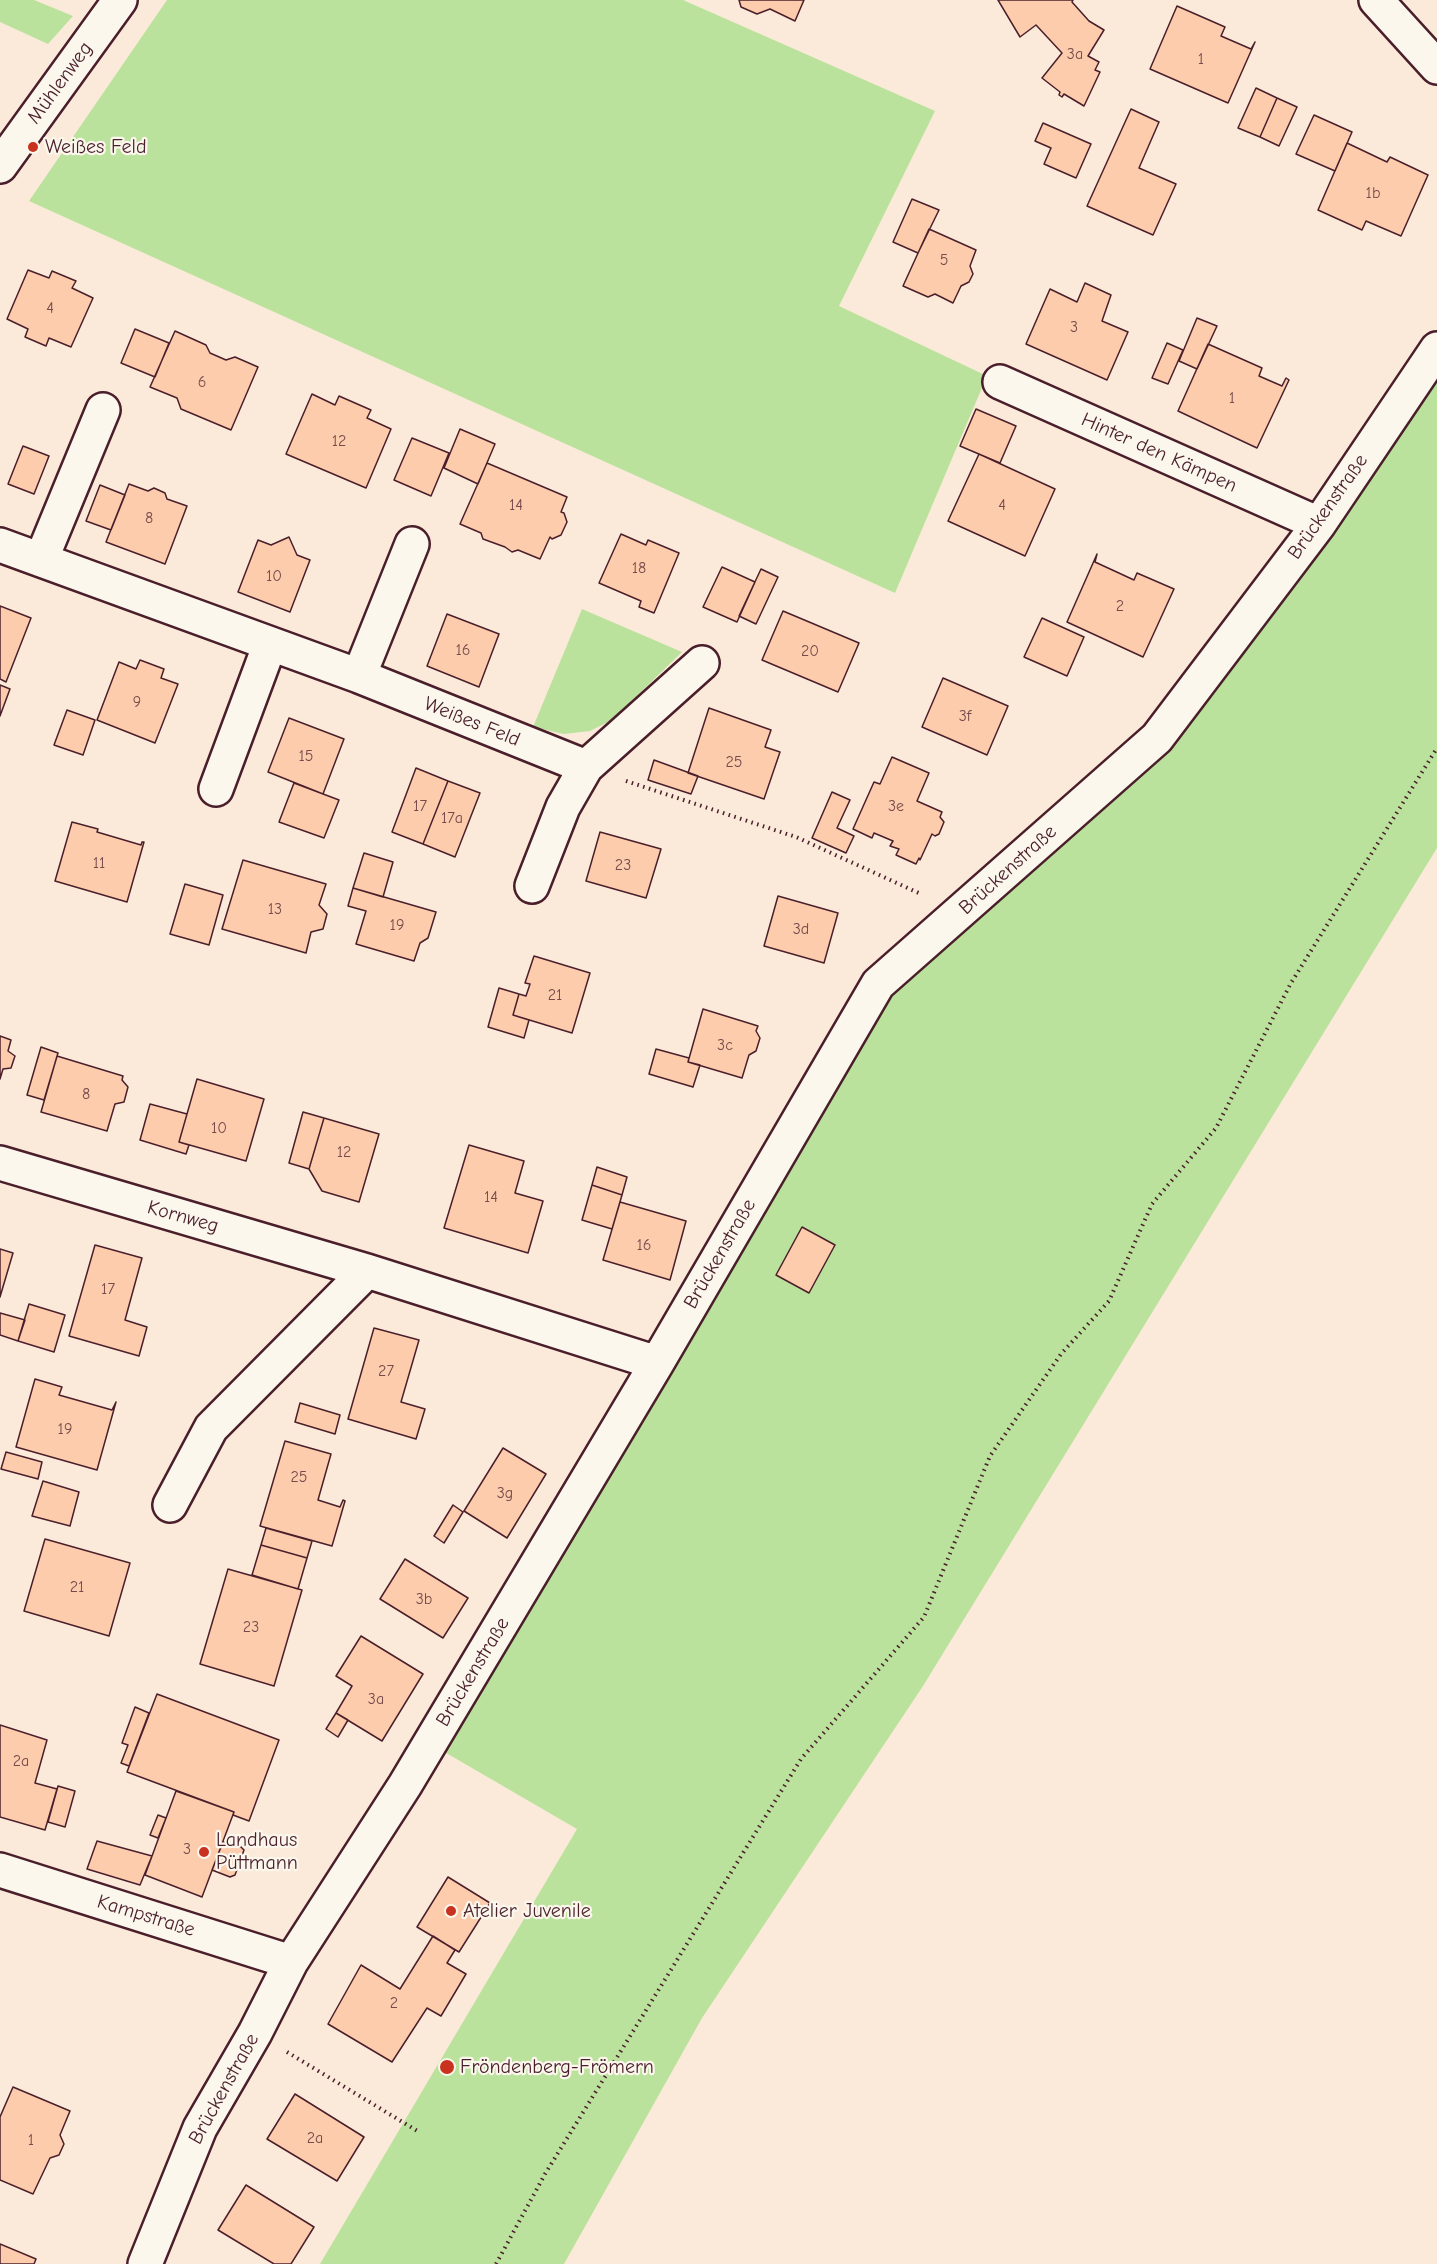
<!DOCTYPE html>
<meta charset="utf-8">
<style>
body{margin:0}
canvas{display:block;background:#fbead9}
</style>
<canvas width="1437" height="2264"></canvas>
<script>
const ctx = document.querySelector('canvas').getContext('2d');
ctx.lineJoin = 'round';
function fill(path, color) { ctx.fillStyle = color; ctx.fill(path, 'evenodd'); }
const shape = rows => new Path2D(rows.map(r => 'M' + r).join(''));
function trace(path, color, width, dash) { ctx.strokeStyle = color; ctx.lineWidth = width; ctx.lineCap = dash ? 'butt' : 'round'; ctx.setLineDash(dash || []); ctx.stroke(path); }
function write(font, color, halo, rows, align = 'center') {
  ctx.font = font + ' "Comic Neue",sans-serif'; ctx.lineWidth = 4.5; ctx.setLineDash([]); ctx.textBaseline = 'middle'; ctx.strokeStyle = halo; ctx.fillStyle = color; for (const [text, x, y, turn = 0] of rows) {
    ctx.save(); ctx.translate(x, y); ctx.rotate((+turn || 0) * Math.PI / 180); ctx.textAlign = isNaN(turn) ? turn : align; if (halo) ctx.strokeText(text, 0, 0); ctx.fillText(text, 0, 0); ctx.restore();
  }
}
fill(shape([
 [0,0,34,0,73,16,48,44,0,22],
 [167,0,683,0,935,111,839,306,987,376,895,593,29,201],
 [1437,363,1437,848,923,1686,702,2018,564,2264,320,2264,577,1829,441,1750,882,992,1166,745],
 [582,609,682,652,612,720,590,731,564,734,533,727]
]), '#bbe29d');
const building = shape([
 [739,0,804,0,795,21,770,9,757,14,741,7,739,0],
 [998,0,1073,0,1072,2,1089,21,1104,30,1088,56,1099,62,1095,70,1100,72,1084,106,1064,94,1062,97,1059,95,1060,92,1042,78,1062,53,1036,25,1020,37,998,0],
 [1177,6,1225,27,1221,36,1251,49,1255,42,1228,103,1150,69,1177,6],
 [1256,88,1277,98,1260,137,1238,128,1256,88],
 [1277,98,1297,107,1279,146,1260,137,1277,98],
 [1131,109,1159,122,1139,168,1176,184,1153,235,1087,206,1131,109],
 [1314,115,1352,132,1335,171,1296,154,1314,115],
 [1043,123,1091,144,1076,178,1044,164,1051,148,1035,141,1043,123],
 [1347,143,1387,162,1390,157,1428,175,1401,236,1366,221,1362,230,1318,210,1347,143],
 [912,199,939,210,918,253,893,242,912,199],
 [929,229,976,250,970,266,973,274,969,282,961,286,953,303,935,294,928,297,903,286,929,229],
 [28,270,49,278,52,271,76,281,72,288,93,298,71,347,49,338,46,346,25,337,28,329,7,319,28,270],
 [1085,283,1111,295,1102,321,1128,332,1107,380,1026,344,1050,289,1077,302,1085,283],
 [1197,318,1217,326,1197,369,1179,361,1197,318],
 [135,329,169,343,155,377,121,363,135,329],
 [175,331,206,345,210,353,226,360,235,357,258,367,231,430,181,409,177,398,150,387,175,331],
 [1167,343,1183,350,1168,384,1152,378,1167,343],
 [1208,344,1262,368,1259,376,1282,386,1286,378,1289,380,1257,448,1178,411,1208,344],
 [312,394,335,405,339,396,371,410,367,418,391,429,366,488,286,454,312,394],
 [976,409,1016,426,1000,463,960,446,976,409],
 [460,429,495,444,478,484,444,468,460,429],
 [412,438,449,453,431,496,394,480,412,438],
 [23,446,49,456,34,494,8,484,23,446],
 [979,454,1055,489,1025,556,948,521,979,454],
 [487,463,567,497,561,512,564,513,567,522,561,535,552,539,550,537,540,559,518,550,512,552,505,547,483,539,481,533,460,524,487,463],
 [129,484,148,491,154,488,165,493,167,499,187,506,165,564,106,542,129,484],
 [100,485,125,495,111,530,86,521,100,485],
 [621,534,646,545,648,540,679,553,654,613,639,607,641,601,599,583,621,534],
 [289,537,297,555,310,560,290,612,238,592,258,540,271,545,289,537],
 [1097,554,1095,562,1134,580,1137,573,1174,589,1143,657,1067,622,1097,554],
 [722,567,755,582,737,622,703,607,722,567],
 [761,569,778,577,756,624,739,616,761,569],
 [0,606,31,618,6,682,0,679,0,606],
 [783,611,859,643,838,692,762,660,783,611],
 [447,614,499,634,479,687,427,666,447,614],
 [1042,618,1084,637,1067,676,1024,657,1042,618],
 [140,660,164,669,161,678,178,684,155,743,97,720,119,662,136,669,140,660],
 [943,678,1008,706,987,755,922,727,943,678],
 [0,685,10,689,0,716,0,685],
 [709,708,771,730,765,747,780,752,764,799,688,773,709,708],
 [67,710,95,720,83,755,54,745,67,710],
 [289,718,344,739,323,794,268,772,289,718],
 [892,757,929,773,917,801,942,812,940,817,944,822,939,834,935,836,932,834,920,860,919,858,916,864,896,855,899,849,890,846,893,841,874,833,872,838,853,829,874,782,880,784,892,757],
 [654,760,698,776,691,794,648,780,654,760],
 [416,768,448,781,423,844,392,832,416,768],
 [448,781,480,793,455,857,423,844,448,781],
 [294,783,339,800,324,838,279,822,294,783],
 [832,792,850,800,837,828,854,836,846,853,812,838,832,792],
 [72,822,98,829,97,832,141,845,142,842,144,842,127,902,55,881,72,822],
 [600,832,661,849,646,898,586,881,600,832],
 [364,853,393,862,383,897,353,888,364,853],
 [243,860,326,884,319,905,327,914,323,929,311,932,306,953,222,929,243,860],
 [185,884,223,895,209,945,170,934,185,884],
 [353,888,436,912,428,938,420,943,414,961,356,944,366,911,348,906,353,888],
 [778,896,838,913,824,963,764,946,778,896],
 [534,956,590,973,572,1033,513,1015,519,994,526,996,530,984,525,983,534,956],
 [499,988,519,994,513,1015,529,1020,524,1038,488,1027,499,988],
 [703,1009,758,1026,756,1031,760,1038,756,1051,749,1055,742,1078,688,1062,703,1009],
 [0,1036,11,1040,8,1051,15,1056,11,1068,3,1069,0,1079,0,1036],
 [41,1047,58,1053,44,1100,27,1095,41,1047],
 [656,1049,689,1058,688,1062,700,1065,693,1087,649,1074,656,1049],
 [57,1056,123,1076,122,1080,128,1087,124,1102,115,1104,107,1131,41,1112,57,1056],
 [197,1079,264,1099,246,1161,179,1142,197,1079],
 [150,1104,187,1114,179,1142,189,1145,186,1154,140,1140,150,1104],
 [303,1112,324,1118,309,1169,289,1163,303,1112],
 [324,1118,379,1134,359,1202,322,1191,309,1169,324,1118],
 [469,1145,524,1161,515,1193,543,1201,528,1253,444,1228,469,1145],
 [597,1167,627,1177,622,1195,592,1185,597,1167],
 [592,1185,622,1195,612,1229,582,1220,592,1185],
 [620,1202,686,1221,670,1280,603,1260,620,1202],
 [802,1227,835,1245,809,1293,776,1275,802,1227],
 [95,1245,142,1258,125,1320,147,1327,139,1356,69,1336,95,1245],
 [0,1249,13,1253,0,1297,0,1249],
 [29,1304,65,1315,54,1352,18,1341,29,1304],
 [0,1313,25,1320,18,1341,0,1335,0,1313],
 [374,1328,419,1340,401,1402,425,1409,416,1439,348,1419,374,1328],
 [35,1379,62,1387,59,1395,112,1410,116,1402,97,1470,16,1447,35,1379],
 [300,1403,340,1415,335,1434,295,1422,300,1403],
 [285,1441,331,1454,318,1500,340,1507,343,1500,345,1501,332,1546,260,1526,285,1441],
 [503,1448,546,1474,507,1538,464,1511,503,1448],
 [6,1452,42,1462,38,1479,1,1469,6,1452],
 [43,1481,79,1492,70,1526,32,1516,43,1481],
 [453,1505,463,1512,444,1543,434,1536,453,1505],
 [266,1528,312,1541,307,1558,261,1545,266,1528],
 [45,1539,130,1563,109,1636,24,1611,45,1539],
 [261,1545,307,1558,298,1589,252,1575,261,1545],
 [405,1559,468,1598,443,1638,380,1599,405,1559],
 [228,1569,302,1590,274,1686,200,1664,228,1569],
 [361,1636,423,1674,382,1741,336,1713,352,1686,336,1676,361,1636],
 [157,1694,279,1740,249,1821,233,1815,234,1812,127,1772,157,1694],
 [135,1707,149,1713,129,1766,121,1763,128,1745,122,1743,135,1707],
 [336,1713,348,1720,338,1737,326,1729,336,1713],
 [0,1725,47,1740,35,1783,57,1789,45,1830,0,1817,0,1725],
 [58,1786,75,1791,65,1827,48,1822,58,1786],
 [176,1791,234,1812,202,1897,145,1875,176,1791],
 [158,1815,166,1818,158,1838,150,1835,158,1815],
 [97,1841,152,1856,140,1885,87,1869,97,1841],
 [223,1842,241,1847,244,1850,235,1875,230,1877,212,1870,223,1842],
 [448,1877,490,1903,459,1952,417,1927,448,1877],
 [433,1936,455,1950,447,1963,466,1974,441,2016,427,2008,392,2062,328,2024,361,1965,400,1989,433,1936],
 [13,2087,70,2111,60,2135,64,2144,59,2155,50,2158,33,2194,0,2180,0,2117,13,2087],
 [295,2094,364,2137,337,2181,267,2139,295,2094],
 [246,2185,314,2227,291,2264,274,2264,218,2230,246,2185],
 [0,2244,36,2259,34,2264,0,2264,0,2244]
]);
fill(building, '#fcccac');
trace(building, '#4a1f2b', 1.5);
const minor = shape([
 [1376,0,1437,67],
 [0,166,120,0],
 [1000,382,1319,524],
 [0,545,359,676,586,767,563,807,532,886],
 [41,560,103,410],
 [359,676,412,544],
 [586,767,702,663],
 [216,789,270,644],
 [0,1163,367,1271,657,1363],
 [170,1505,211,1428,367,1271],
 [0,1870,291,1962],
 [145,2264,200,2128,255,2033,291,1962,405,1785,657,1363,878,984,1157,738,1319,524,1437,349]
]);
trace(minor, '#4a1f2b', 38);
trace(shape([
 [626,781,796,837,921,894],
 [287,2052,419,2132],
 [496,2264,545,2174,801,1759,924,1617,990,1456,1061,1354,1109,1301,1152,1204,1216,1128,1291,983,1437,748]
]), '#4a1f2b', 4, [1.5, 4.5]);
trace(minor, '#fbf7ec', 33);
for (const [x, y, r, color] of [
 [33,147,6,"#c8321e"],
 [204,1852,6,"#c8321e"],
 [451,1911,6,"#c8321e"],
 [447,2067,8,"#c8321e"]
]) { const dot = new Path2D(); dot.arc(x, y, r, 0, 2 * Math.PI); ctx.fillStyle = color; ctx.fill(dot); trace(dot, '#fbf7ec', 2); }
write('16px', '#764a4b', null, [
 ["3a",1075,54],
 ["1",1201,59],
 ["1b",1373,193],
 ["5",944,260],
 ["4",50,308],
 ["3",1074,327],
 ["6",202,382],
 ["1",1232,398],
 ["12",339,441],
 ["14",516,505],
 ["4",1002,505],
 ["8",149,518],
 ["18",639,568],
 ["10",274,576],
 ["2",1120,606],
 ["16",463,650],
 ["20",810,651],
 ["9",137,702],
 ["3f",965,716],
 ["15",306,756],
 ["25",734,762],
 ["17",420,806],
 ["3e",896,806],
 ["17a",452,818],
 ["11",99,863],
 ["23",623,865],
 ["13",275,909],
 ["19",397,925],
 ["3d",801,929],
 ["21",555,995],
 ["3c",725,1045],
 ["8",86,1094],
 ["10",219,1128],
 ["12",344,1152],
 ["14",491,1197],
 ["16",644,1245],
 ["17",108,1289],
 ["27",386,1371],
 ["19",65,1429],
 ["25",299,1477],
 ["3g",505,1493],
 ["21",77,1587],
 ["3b",424,1599],
 ["23",251,1627],
 ["3a",376,1699],
 ["2a",21,1761],
 ["3",187,1849],
 ["2",394,2003],
 ["2a",315,2138],
 ["1",31,2140]
]);
write('20px', '#4a1f2b', '#fbf7ec', [
 ["Mühlenweg",60,83,-54],
 ["Hinter den Kämpen",1159,453,24],
 ["Brückenstraße",1328,507,-55],
 ["Weißes Feld",472,722,22],
 ["Brückenstraße",1008,870,-42],
 ["Kornweg",183,1217,16],
 ["Brückenstraße",720,1254,-60],
 ["Brückenstraße",473,1672,-59],
 ["Kampstraße",146,1916,17],
 ["Brückenstraße",224,2089,-61]
]);
write('20px', '#4a1f2b', '#fbf7ec', [
 ["Weißes Feld",45,147],
 ["Landhaus",216,1840],
 ["Püttmann",216,1863],
 ["Atelier Juvenile",463,1911],
 ["Fröndenberg-Frömern",460,2067]
], 'left');
</script>
